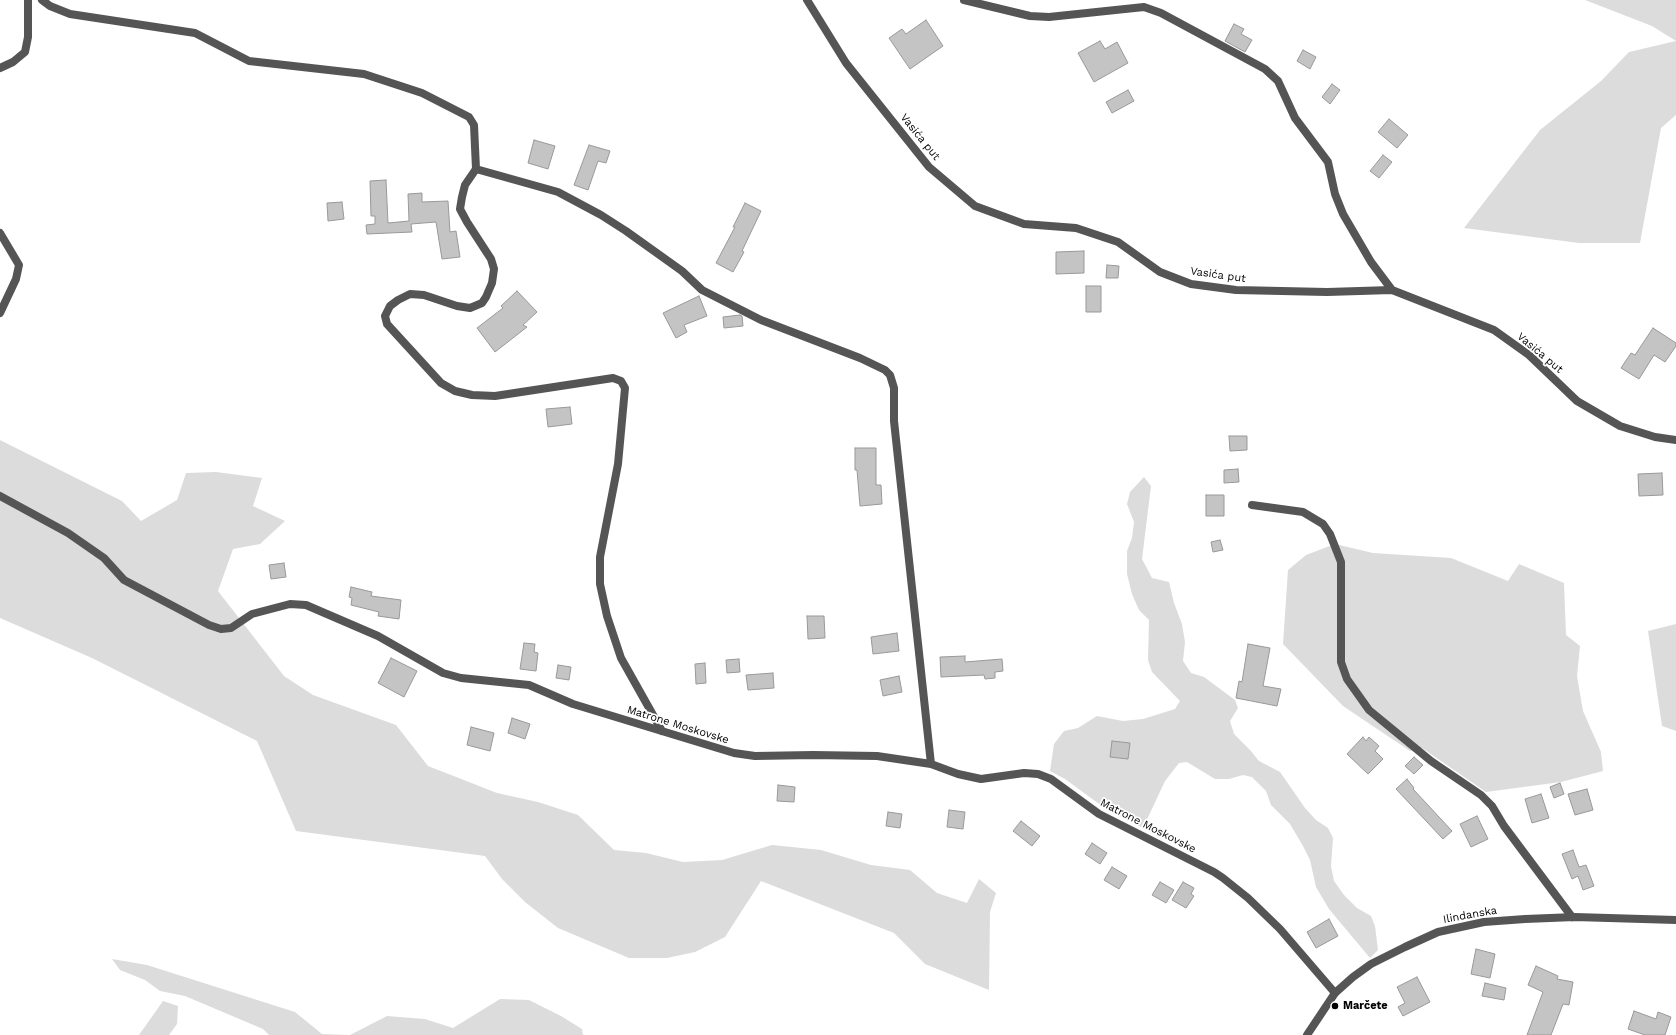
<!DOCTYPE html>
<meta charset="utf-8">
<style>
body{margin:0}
canvas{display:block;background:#fff}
</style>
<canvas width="1676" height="1035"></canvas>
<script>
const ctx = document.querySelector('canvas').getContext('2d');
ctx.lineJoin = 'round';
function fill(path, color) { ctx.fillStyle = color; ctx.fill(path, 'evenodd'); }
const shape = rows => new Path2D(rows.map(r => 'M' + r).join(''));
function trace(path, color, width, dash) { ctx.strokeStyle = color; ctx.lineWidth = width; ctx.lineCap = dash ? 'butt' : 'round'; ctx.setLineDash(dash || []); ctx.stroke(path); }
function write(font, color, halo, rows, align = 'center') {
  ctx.font = font + ' "Work Sans",sans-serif'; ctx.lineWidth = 3.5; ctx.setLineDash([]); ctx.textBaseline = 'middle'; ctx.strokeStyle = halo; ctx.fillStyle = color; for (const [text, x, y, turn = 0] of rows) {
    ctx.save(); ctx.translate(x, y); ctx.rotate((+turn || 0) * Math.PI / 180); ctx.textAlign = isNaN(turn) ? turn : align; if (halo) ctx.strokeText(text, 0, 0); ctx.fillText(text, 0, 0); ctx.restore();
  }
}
fill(shape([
 [1585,0,1676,0,1676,115,1661,128,1640,243,1579,243,1464,228,1540,130,1601,81,1629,52,1676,41,1652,26],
 [0,440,122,501,141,521,177,500,186,473,216,472,262,478,253,506,285,521,260,544,233,549,218,591,284,676,313,695,396,725,428,766,497,793,538,802,578,815,614,850,646,853,683,862,722,860,772,845,821,850,871,865,910,870,937,893,967,903,979,879,996,893,990,912,989,990,925,964,894,933,761,881,725,937,695,952,667,958,629,958,558,928,525,902,502,879,485,856,296,831,257,741,92,658,0,618],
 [1144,477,1151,486,1142,559,1152,578,1169,582,1174,603,1182,624,1185,642,1183,661,1191,673,1204,677,1235,700,1238,708,1230,721,1234,734,1250,750,1259,761,1280,772,1305,808,1316,820,1328,828,1333,838,1331,866,1334,881,1344,895,1357,908,1371,916,1375,926,1378,950,1370,958,1329,909,1316,887,1310,860,1303,846,1290,824,1271,805,1266,791,1252,777,1243,775,1229,779,1215,779,1187,762,1179,763,1165,781,1143,828,1106,809,1065,779,1050,771,1054,744,1064,731,1078,728,1097,716,1123,721,1143,719,1175,709,1180,701,1152,672,1148,660,1149,620,1139,610,1132,594,1127,574,1127,551,1132,538,1134,522,1127,504,1130,492],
 [1335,544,1373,553,1451,558,1508,581,1519,564,1564,583,1566,635,1580,646,1577,676,1583,711,1601,752,1603,771,1561,782,1486,792,1422,748,1410,751,1343,706,1283,644,1288,570,1306,555],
 [1676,624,1676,731,1662,726,1648,631],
 [112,959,147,965,295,1012,322,1034,350,1035,387,1016,425,1019,453,1028,500,999,529,1000,561,1016,582,1029,583,1035,269,1035,263,1029,185,996,160,991,145,980,120,970],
 [163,1001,178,1006,177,1024,169,1035,139,1035]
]), '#dcdcdc');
const building = shape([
 [926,20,943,46,910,69,889,38,902,29,906,34,926,20],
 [1234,24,1244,29,1241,34,1252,40,1245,52,1225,41,1234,24],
 [1100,41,1105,49,1117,42,1128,63,1094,82,1078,53,1100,41],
 [1303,50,1316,57,1310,69,1297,61,1303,50],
 [1332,84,1340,90,1330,104,1322,97,1332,84],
 [1128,90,1134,101,1112,113,1106,102,1128,90],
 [1389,119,1408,135,1397,148,1378,132,1389,119],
 [534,140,555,146,548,169,528,163,534,140],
 [589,145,610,151,606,163,598,161,588,190,574,185,589,145],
 [1383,155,1392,162,1379,178,1370,171,1383,155],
 [386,180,388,223,409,221,408,194,422,193,422,202,448,201,450,232,456,231,460,257,442,259,436,222,411,224,412,232,367,234,366,225,375,224,375,216,371,216,370,181,386,180],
 [342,202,344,219,328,221,327,203,342,202],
 [745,203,761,211,742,251,744,252,733,272,716,263,735,227,733,227,745,203],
 [1084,251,1084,273,1056,274,1056,252,1084,251],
 [1107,265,1119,266,1118,278,1106,278,1107,265],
 [1086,286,1101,286,1101,312,1086,312,1086,286],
 [517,291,537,312,523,325,527,327,495,352,477,328,503,308,501,306,517,291],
 [699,296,707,316,684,325,687,332,676,338,663,313,699,296],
 [740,315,742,316,743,326,724,328,723,317,740,315],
 [1653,328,1676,343,1676,346,1665,362,1654,355,1639,379,1621,368,1631,353,1635,355,1653,328],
 [570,407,572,424,548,427,546,409,570,407],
 [1229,436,1247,436,1247,450,1230,451,1229,436],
 [855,448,876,448,876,485,881,485,882,504,860,506,857,470,855,470,855,448],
 [1238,469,1239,482,1224,483,1224,470,1238,469],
 [1662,473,1663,495,1639,496,1638,474,1662,473],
 [1206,495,1224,495,1224,516,1206,516,1206,495],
 [1220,540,1223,550,1213,552,1211,542,1220,540],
 [284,563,286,577,271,579,269,565,284,563],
 [351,587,372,592,371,596,401,600,399,619,378,616,379,612,351,605,352,598,349,597,351,587],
 [807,616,824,616,825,638,808,639,807,616],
 [897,633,899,651,873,654,871,637,897,633],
 [524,643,535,644,534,652,538,653,536,671,520,669,524,643],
 [1248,644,1270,648,1263,686,1281,689,1277,706,1236,698,1239,681,1242,682,1248,644],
 [965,656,965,662,1002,659,1003,671,995,672,995,678,985,679,984,675,941,677,940,657,965,656],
 [391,658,417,671,404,697,378,683,391,658],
 [739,659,740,672,727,673,726,660,739,659],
 [705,663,706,683,696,684,695,664,705,663],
 [558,665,571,667,569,680,556,678,558,665],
 [773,673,774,688,748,690,746,675,773,673],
 [899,676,902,692,883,696,880,680,899,676],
 [512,718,530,724,525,739,508,733,512,718],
 [471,727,494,733,490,751,467,745,471,727],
 [1363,737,1366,741,1369,737,1379,746,1375,751,1383,759,1368,774,1347,754,1363,737],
 [1112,741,1130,743,1128,759,1110,757,1112,741],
 [1414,757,1423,765,1414,774,1405,766,1414,757],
 [1407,779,1414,788,1413,789,1452,831,1443,839,1396,789,1407,779],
 [1560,783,1564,794,1554,798,1550,787,1560,783],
 [778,785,795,787,794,802,777,801,778,785],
 [1587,789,1593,810,1575,815,1568,794,1587,789],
 [1541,794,1549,818,1532,823,1525,799,1541,794],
 [949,810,965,812,963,829,947,827,949,810],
 [888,812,902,814,900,828,886,826,888,812],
 [1477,816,1488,839,1471,847,1460,824,1477,816],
 [1021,821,1040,836,1032,846,1013,831,1021,821],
 [1092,843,1107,853,1100,864,1085,854,1092,843],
 [1573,850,1579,867,1586,865,1594,886,1583,890,1578,876,1572,879,1562,854,1573,850],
 [1112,867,1127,876,1119,889,1104,880,1112,867],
 [1160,882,1174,890,1166,903,1152,895,1160,882],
 [1183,882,1194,888,1191,894,1194,896,1186,908,1172,900,1183,882],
 [1329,919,1338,936,1316,948,1307,932,1329,919],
 [1476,949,1495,954,1490,978,1471,974,1476,949],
 [1536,966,1558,976,1557,979,1573,982,1569,1005,1563,1004,1551,1035,1527,1035,1543,992,1528,985,1536,966],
 [1417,977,1430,1002,1403,1016,1398,1007,1405,1003,1397,987,1417,977],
 [1485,983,1506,988,1504,1000,1482,996,1485,983],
 [1634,1011,1656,1019,1658,1012,1671,1017,1665,1035,1645,1035,1628,1029,1634,1011]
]);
fill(building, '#c4c4c4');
trace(building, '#999', 1);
trace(shape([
 [42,0,50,6,70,14,195,33,249,61,364,74,422,93,469,117,474,125,476,169,465,185,462,197,460,209,467,222,491,259,494,269,492,283,486,297,482,303,470,308,457,306,424,295,410,294,398,300,390,306,385,316,387,324,441,383,455,391,472,395,495,396,613,378,621,381,625,388,618,464,600,557,600,584,607,616,621,658,662,731],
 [807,0,846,63,929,167,975,206,1024,224,1076,228,1118,242,1160,272,1191,284,1236,290,1327,292,1392,290,1494,330,1529,355,1577,401,1620,426,1655,437,1676,440],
 [964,0,1030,16,1049,17,1144,7,1161,13,1265,69,1278,81,1295,118,1328,162,1335,194,1343,214,1371,262,1392,290],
 [0,68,13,62,25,52,28,37,28,0],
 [476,169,558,192,601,215,626,231,682,271,702,290,761,320,860,358,885,370,890,375,894,388,894,421,931,764],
 [0,233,19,265,16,279,0,313],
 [0,496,68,533,104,558,124,580,209,625,221,629,231,628,252,614,290,604,306,605,378,636,443,673,461,678,529,685,573,704,734,753,755,756,813,755,877,756,931,764,958,774,981,779,1024,773,1038,774,1051,779,1099,814,1214,872,1223,878,1248,898,1280,929,1335,993],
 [1252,505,1303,512,1323,524,1330,534,1341,562,1341,662,1347,679,1369,710,1431,761,1481,795,1492,806,1504,826,1572,917]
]), '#555', 8);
trace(shape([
 [1307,1035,1335,993,1353,977,1371,964,1405,947,1438,932,1484,922,1525,919,1575,917,1676,920]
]), '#555', 8);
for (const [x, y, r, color] of [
 [1335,1006,4,"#000"]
]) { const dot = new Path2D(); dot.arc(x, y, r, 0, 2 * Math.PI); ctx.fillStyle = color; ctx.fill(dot); trace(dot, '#fff', 1.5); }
write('11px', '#000', '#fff', [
 ["Vasića put",920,137,51],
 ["Vasića put",1218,275,8],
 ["Vasića put",1540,353,40],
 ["Matrone Moskovske",678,725,17],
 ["Matrone Moskovske",1148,826,27],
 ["Ilindanska",1470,915,-10]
]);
write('bold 11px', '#000', '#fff', [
 ["Marčete",1343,1006]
], 'left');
</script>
